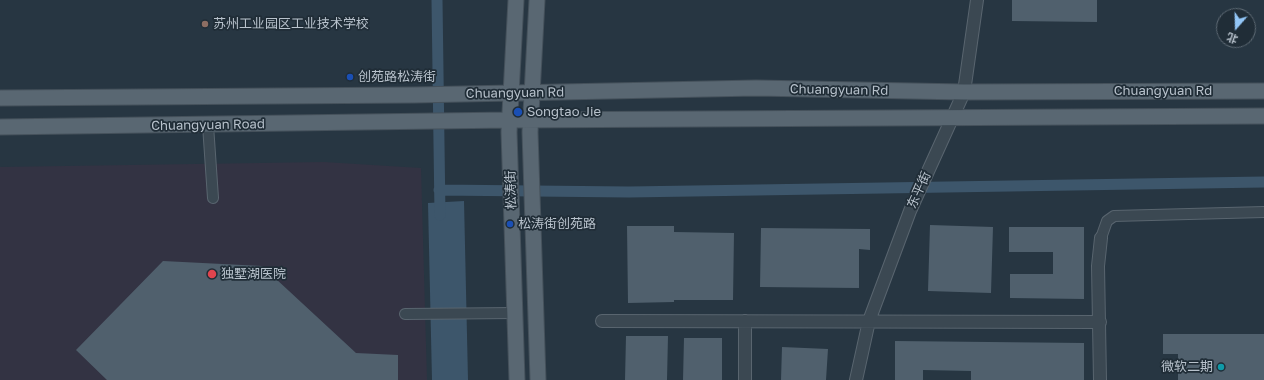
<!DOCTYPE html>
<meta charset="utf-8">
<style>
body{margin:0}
#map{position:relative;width:1264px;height:380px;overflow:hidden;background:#273642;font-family:"Golos Text","Noto Sans SC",sans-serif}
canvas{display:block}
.north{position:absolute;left:1216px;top:8px;width:40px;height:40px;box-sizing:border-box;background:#202d37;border:1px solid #5d6973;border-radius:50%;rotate:200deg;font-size:11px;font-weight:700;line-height:16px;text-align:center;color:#b8c2cc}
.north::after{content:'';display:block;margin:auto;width:14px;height:18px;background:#92c6f7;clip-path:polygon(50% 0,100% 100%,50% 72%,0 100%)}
</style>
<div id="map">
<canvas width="1264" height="380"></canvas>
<div class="north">北</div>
</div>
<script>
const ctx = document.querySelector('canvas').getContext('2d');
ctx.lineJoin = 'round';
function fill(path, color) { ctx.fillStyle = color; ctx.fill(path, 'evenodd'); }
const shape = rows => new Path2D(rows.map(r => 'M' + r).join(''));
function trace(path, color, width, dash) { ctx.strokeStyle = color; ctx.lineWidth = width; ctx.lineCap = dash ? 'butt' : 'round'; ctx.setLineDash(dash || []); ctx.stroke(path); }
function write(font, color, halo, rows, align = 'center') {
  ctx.font = font + ' "Golos Text","Noto Sans SC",sans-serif'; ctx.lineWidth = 3.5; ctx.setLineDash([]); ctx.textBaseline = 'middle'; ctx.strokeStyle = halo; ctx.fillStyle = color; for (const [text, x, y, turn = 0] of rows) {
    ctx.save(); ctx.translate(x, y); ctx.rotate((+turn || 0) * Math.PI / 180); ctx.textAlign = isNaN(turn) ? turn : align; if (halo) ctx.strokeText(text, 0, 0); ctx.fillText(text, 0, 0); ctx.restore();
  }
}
fill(shape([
 [324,162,421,168,427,380,0,380,0,167]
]), '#333343');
fill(shape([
 [464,201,468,380,432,380,428,203]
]), '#3d566b');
trace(shape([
 [437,0,440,215],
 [439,190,629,192,1264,182]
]), '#3d566b', 11);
fill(shape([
 [1012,0,1097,0,1097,22,1012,21],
 [930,225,993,227,991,293,928,291],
 [627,226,674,226,674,232,734,233,733,300,674,300,674,302,628,303],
 [1009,227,1084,227,1084,299,1010,298,1010,274,1053,274,1053,252,1009,252],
 [761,228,870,229,870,250,859,249,859,288,760,287],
 [163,261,262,266,356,353,398,355,398,380,107,380,76,350],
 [1163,334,1264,334,1264,380,1178,380,1178,354,1163,354],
 [626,336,668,336,667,380,625,380],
 [684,338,722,338,722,380,683,380],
 [895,341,1084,343,1084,380,971,380,971,371,923,370,923,380,895,380],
 [782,347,828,349,826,380,781,380]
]), '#50606d');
const minor = shape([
 [208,125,213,198],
 [1101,238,1107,221,1114,216,1264,212],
 [405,314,515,313]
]);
const tertiary = shape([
 [602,321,1100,322],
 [745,321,745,380],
 [856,380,869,321,910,211,964,92,977,0],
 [1100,380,1098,266,1101,238]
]);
const primary = shape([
 [516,0,509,132,517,380],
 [537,0,530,132,538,380],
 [0,98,414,95,756,88,964,92,1264,91],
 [0,127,509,120,1264,116]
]);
trace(minor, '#59656f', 12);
trace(tertiary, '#59656f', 14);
trace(primary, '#45515b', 17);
trace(minor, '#3b4852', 10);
trace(tertiary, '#3b4852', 12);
trace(primary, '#596772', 15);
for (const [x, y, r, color] of [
 [205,24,4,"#8d6e63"],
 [350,77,4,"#1a4fb4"],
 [518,112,5,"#1a4fb4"],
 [510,224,4,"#1a4fb4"],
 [212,274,5,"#e0444e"],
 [1221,367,4,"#0f9aa8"]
]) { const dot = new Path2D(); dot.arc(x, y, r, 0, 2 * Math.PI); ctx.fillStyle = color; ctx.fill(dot); trace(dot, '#202d37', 1.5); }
write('13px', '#b8c2cc', '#202d37', [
 ["苏州工业园区工业技术学校",213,24],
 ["创苑路松涛街",358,77],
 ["Songtao Jie",527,112],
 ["松涛街创苑路",518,224],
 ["独墅湖医院",221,274],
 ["微软二期",1213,367,"right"]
], 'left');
write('13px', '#b8c2cc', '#202d37', [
 ["Chuangyuan Rd",839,90,1],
 ["Chuangyuan Rd",1163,91],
 ["Chuangyuan Rd",515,93,-1],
 ["Chuangyuan Road",208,125,-1],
 ["松涛街",511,190,-92],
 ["东平街",919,190,-66]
]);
</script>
